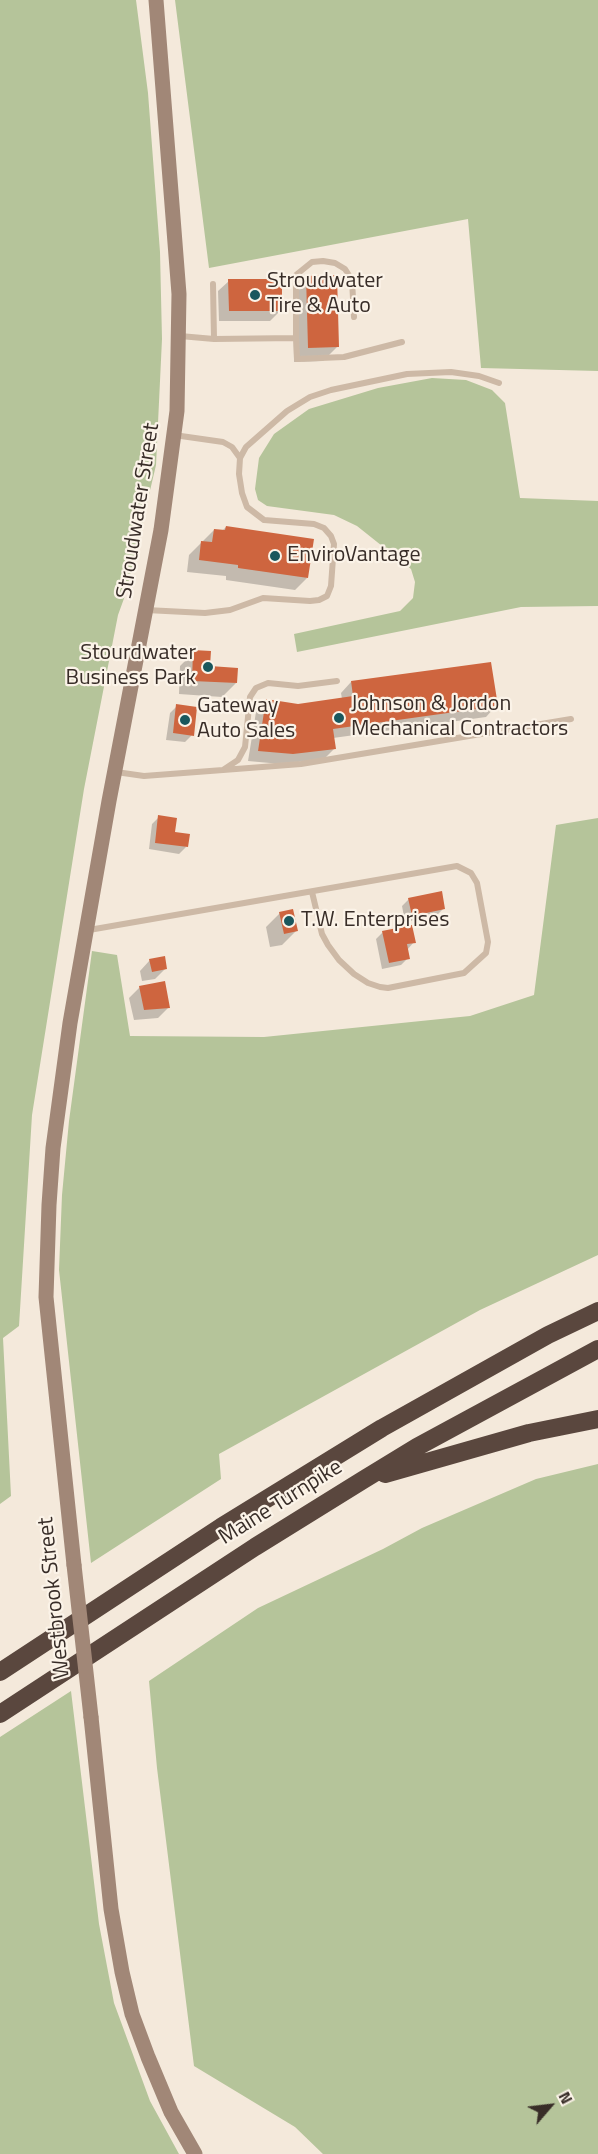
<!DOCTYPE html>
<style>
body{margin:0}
#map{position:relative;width:598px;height:2154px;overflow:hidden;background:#f4e9db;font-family:"Titillium Web",sans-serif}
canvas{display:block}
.north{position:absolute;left:520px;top:2076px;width:60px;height:60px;-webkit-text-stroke:4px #fbf3e8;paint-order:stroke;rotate:62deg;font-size:16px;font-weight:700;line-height:24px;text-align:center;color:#382d28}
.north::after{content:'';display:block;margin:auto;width:21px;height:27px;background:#382d28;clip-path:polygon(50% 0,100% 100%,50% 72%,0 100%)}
</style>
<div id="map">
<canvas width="598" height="2154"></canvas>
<div class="north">N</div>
</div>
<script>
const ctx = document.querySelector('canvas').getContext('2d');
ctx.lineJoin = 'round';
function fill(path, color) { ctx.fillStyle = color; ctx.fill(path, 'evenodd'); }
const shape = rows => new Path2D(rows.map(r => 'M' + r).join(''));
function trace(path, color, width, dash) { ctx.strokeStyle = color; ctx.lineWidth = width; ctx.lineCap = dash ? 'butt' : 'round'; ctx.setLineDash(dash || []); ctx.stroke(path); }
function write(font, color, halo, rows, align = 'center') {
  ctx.font = font + ' "Titillium Web",sans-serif'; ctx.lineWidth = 4.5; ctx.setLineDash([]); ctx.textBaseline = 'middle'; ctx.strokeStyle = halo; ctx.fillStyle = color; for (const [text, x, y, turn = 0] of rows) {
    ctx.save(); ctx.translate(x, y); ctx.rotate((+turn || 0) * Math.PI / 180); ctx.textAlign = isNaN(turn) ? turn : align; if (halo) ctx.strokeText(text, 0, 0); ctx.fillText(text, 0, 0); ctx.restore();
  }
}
fill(shape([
 [0,0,136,0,148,93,160,252,162,339,156,465,126,593,118,615,84,789,32,1115,19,1326,3,1338,11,1496,0,1504],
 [175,0,598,0,598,371,481,368,468,219,209,268],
 [432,378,466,380,492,390,505,403,520,498,598,501,598,606,521,607,297,652,294,634,400,611,413,598,415,582,411,569,357,526,334,515,267,506,258,500,255,489,259,458,274,434,309,409,378,388],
 [598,818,598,1255,480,1310,219,1454,221,1479,91,1563,59,1270,62,1195,69,1121,92,951,117,955,130,1036,264,1037,470,1016,534,995,556,825],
 [598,1464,598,2154,323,2154,295,2127,194,2066,157,1768,149,1681,258,1608,383,1549,422,1528,536,1479],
 [71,1691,99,1924,114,2003,150,2101,179,2154,0,2154,0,1737]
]), '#b5c49a');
fill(shape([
 [307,278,337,347,323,361,294,362,293,292],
 [229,281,281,310,270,321,219,321,218,291],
 [226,527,307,578,295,590,226,580,226,576,187,572,189,555,214,530,222,531],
 [194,652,208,667,236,683,222,697,179,694,180,666],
 [351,682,496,706,486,717,333,738,335,748,324,759,281,764,248,761,256,712,266,701,298,705,342,699,341,693],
 [177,706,192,735,185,742,166,740,170,713],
 [159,817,186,847,179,854,149,849,152,824],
 [409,899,443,909,436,916,405,922,402,906],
 [280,913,296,931,282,945,270,947,266,927],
 [383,932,414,942,407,950,408,958,401,965,382,969,376,939],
 [150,960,166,968,155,979,142,981,140,971],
 [140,987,169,1007,158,1018,134,1020,129,998]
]), '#0003');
fill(shape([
 [337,275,339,347,308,348,306,276],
 [228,279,282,279,282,311,229,311],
 [226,526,314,539,308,578,238,568,238,565,199,560,201,541,212,542,214,529,225,530],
 [193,650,211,651,210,666,238,668,237,683,192,681],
 [491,662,498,706,333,729,336,749,293,754,258,751,266,699,298,704,353,696,351,681],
 [176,704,197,707,194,736,173,733],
 [158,815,177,818,175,832,190,834,188,847,155,843],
 [442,891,445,909,412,916,408,898],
 [293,909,298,931,284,934,279,912],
 [412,925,416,943,407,944,410,959,389,963,382,931],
 [165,956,167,969,152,972,149,959],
 [165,981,170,1008,144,1010,139,986]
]), '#ce653f');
trace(shape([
 [213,284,214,339],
 [180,336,214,339,296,338,296,275,312,262,323,261,335,263,345,269,352,280,354,317],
 [296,338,297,359,344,357,402,342],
 [174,435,223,442,232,447,240,458],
 [146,610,205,613,230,610,263,598,310,601,319,600,327,596,331,586,334,544,331,536,324,528,314,524,264,520,247,507,242,493,239,474,240,458,246,447,287,411,310,397,331,390,407,374,451,372,479,376,499,383],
 [223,770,301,764,571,719],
 [116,772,144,776,223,770,238,760,245,747,250,697,256,688,268,683,298,686,337,681],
 [89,930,457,866,471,873,477,883,488,942,486,953,464,973,388,988,380,987,368,983,354,974,339,960,328,945,322,934,312,892]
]), '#cdb9a6', 6);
trace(shape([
 [74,1565,46,1297,49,1205,53,1148,70,1023,109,801,161,530,177,411,179,294,156,0],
 [91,1717,111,1909,122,1972,132,2014,148,2057,171,2112,195,2154]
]), '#a18777', 15);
trace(shape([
 [385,1474,529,1433,598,1419],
 [0,1672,221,1527,382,1428,548,1335,598,1311],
 [0,1714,255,1547,363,1480,417,1447,598,1349]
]), '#5a473e', 18);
trace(shape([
 [74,1565,91,1717]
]), '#a18777', 15);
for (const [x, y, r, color] of [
 [255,295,6,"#1a575d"],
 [275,556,6,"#1a575d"],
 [208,667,6,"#1a575d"],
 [339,718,6,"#1a575d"],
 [185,720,6,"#1a575d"],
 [289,921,6,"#1a575d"]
]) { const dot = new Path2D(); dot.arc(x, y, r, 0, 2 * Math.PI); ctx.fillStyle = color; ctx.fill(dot); trace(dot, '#fbf3e8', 2); }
write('22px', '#382d28', '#fbf3e8', [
 ["Stroudwater",267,282],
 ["Tire & Auto",267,307],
 ["EnviroVantage",287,556],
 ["Stourdwater",196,654,"right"],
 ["Business Park",196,679,"right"],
 ["Johnson & Jordon",351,705],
 ["Mechanical Contractors",351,730],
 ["Gateway",197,707],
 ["Auto Sales",197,732],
 ["T.W. Enterprises",301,921]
], 'left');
write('22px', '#382d28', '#fbf3e8', [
 ["Stroudwater Street",139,511,-81],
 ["Maine Turnpike",281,1503,-32],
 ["Westbrook Street",55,1598,-96]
]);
</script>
